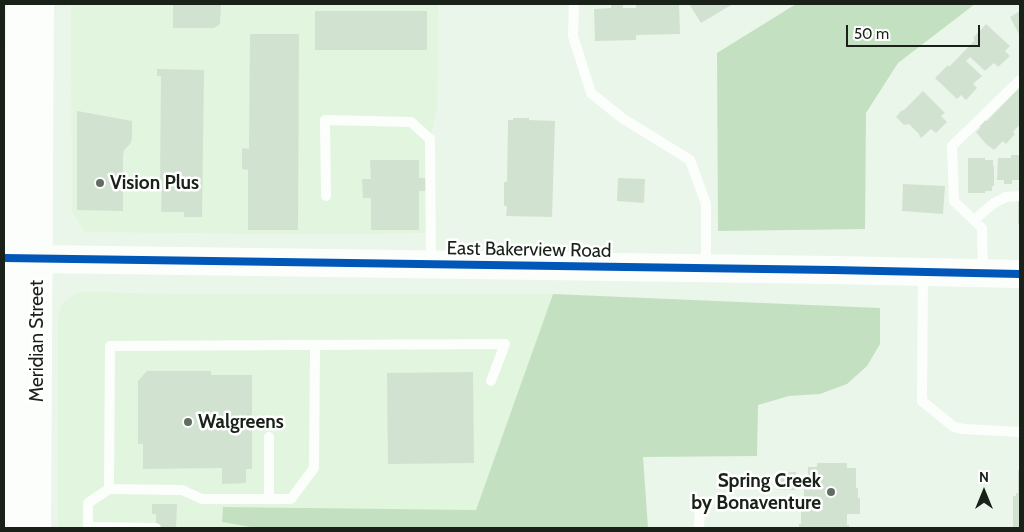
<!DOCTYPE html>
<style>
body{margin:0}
#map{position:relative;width:1024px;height:532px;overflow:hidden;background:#eaf6e9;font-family:Cabin,sans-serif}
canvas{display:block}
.frame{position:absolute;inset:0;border:5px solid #192119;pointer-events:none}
.north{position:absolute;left:959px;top:467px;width:50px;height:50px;-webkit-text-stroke:4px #fff;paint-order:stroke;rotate:0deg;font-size:14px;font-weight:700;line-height:20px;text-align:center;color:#192119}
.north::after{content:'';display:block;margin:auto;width:18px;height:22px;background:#192119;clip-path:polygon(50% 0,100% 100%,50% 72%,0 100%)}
.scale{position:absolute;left:846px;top:25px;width:134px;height:22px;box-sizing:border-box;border:2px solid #192119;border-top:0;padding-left:6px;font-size:15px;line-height:18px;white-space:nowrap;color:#192119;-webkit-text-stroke:4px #fff;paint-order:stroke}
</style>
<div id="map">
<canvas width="1024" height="532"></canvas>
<div class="frame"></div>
<div class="north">N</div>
<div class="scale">50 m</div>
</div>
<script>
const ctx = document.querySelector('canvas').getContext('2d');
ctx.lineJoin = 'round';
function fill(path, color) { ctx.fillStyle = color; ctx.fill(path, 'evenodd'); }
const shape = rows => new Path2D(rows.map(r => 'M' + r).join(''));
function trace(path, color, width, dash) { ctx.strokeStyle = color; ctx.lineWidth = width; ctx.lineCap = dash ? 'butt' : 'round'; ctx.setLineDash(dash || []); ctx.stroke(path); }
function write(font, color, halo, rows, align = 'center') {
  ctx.font = font + ' Cabin,sans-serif'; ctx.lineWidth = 5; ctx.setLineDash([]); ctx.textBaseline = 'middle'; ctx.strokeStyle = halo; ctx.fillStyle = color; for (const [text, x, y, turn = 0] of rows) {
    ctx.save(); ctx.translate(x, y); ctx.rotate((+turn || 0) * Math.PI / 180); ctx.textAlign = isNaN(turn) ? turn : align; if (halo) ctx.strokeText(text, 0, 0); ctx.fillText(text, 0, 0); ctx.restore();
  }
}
fill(shape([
 [71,4,438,4,437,106,425,165,426,233,307,234,85,232,72,212],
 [87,292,169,294,553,294,476,510,223,507,222,522,256,528,58,528,58,317,61,307,67,299,76,294]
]), '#e1f5df');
fill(shape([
 [796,4,975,4,898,63,866,113,865,229,718,231,717,53],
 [553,294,880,308,880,344,867,366,847,384,820,394,789,396,758,405,757,456,643,457,648,528,256,528,222,522,223,507,476,510]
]), '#c3e1c0');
fill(shape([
 [173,4,221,4,220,24,214,28,173,28],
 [611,4,623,4,623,8,636,8,636,4,679,4,680,34,636,35,636,40,595,41,594,9,611,8],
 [689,4,733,4,701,23],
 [315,11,427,11,427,50,315,50],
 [1020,11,1020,36,1010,17],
 [986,24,1010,46,1005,51,1010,56,998,67,994,63,985,71,970,57,966,61,982,76,973,84,977,88,966,100,961,95,957,99,935,78,948,65,949,67,975,40,973,38],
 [250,34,299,34,298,230,248,230,248,170,242,169,242,148,249,149],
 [157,69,204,70,202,217,184,217,184,212,161,212,162,181,160,181,161,76,157,76],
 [1020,84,1020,124,1013,132,1015,134,1006,144,1003,141,994,150,985,143,976,132,981,127,979,126,985,120,987,121,1018,89,1017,87],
 [923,91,945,113,941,116,947,122,936,133,931,129,921,138,919,136,920,135,909,124,904,125,896,117,901,111,904,110],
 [77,111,132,121,132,139,130,144,124,150,123,155,123,211,77,210],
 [513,118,529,118,529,120,555,121,552,217,506,216,507,206,504,206,504,182,507,182,508,120,513,120],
 [1011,155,1020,155,1020,180,1012,180,1012,184,1004,184,1004,180,997,180,998,158,1011,158],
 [968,158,985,158,985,160,993,160,993,166,994,166,994,186,992,186,992,191,985,191,985,193,968,193],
 [370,160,419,160,419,178,428,178,429,191,419,191,419,230,371,230,371,198,363,198,362,179,371,179],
 [618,178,645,179,644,203,617,201],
 [903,184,945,186,943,214,902,211],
 [1018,199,1020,199,1020,224,1018,224],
 [147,371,211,371,211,375,252,375,252,469,246,469,246,483,222,484,222,468,143,469,143,444,138,444,138,381],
 [473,372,474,463,388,464,387,373],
 [817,463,847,463,847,468,856,468,856,488,858,488,858,498,860,498,860,514,847,514,847,525,849,525,849,528,799,528,799,524,801,524,801,497,804,497,804,486,808,486,808,467,817,467],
 [1018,470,1020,470,1020,528,1013,528,1013,496,1016,496,1016,493,1018,493],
 [796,472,796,490,778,490,777,473],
 [152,504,177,504,176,528,156,528,156,514,152,514]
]), '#d2e2d0');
trace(shape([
 [574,4,573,36,591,93,622,118,690,160,706,204,706,268],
 [326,196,325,120,411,122,430,139,431,264],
 [974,220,994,203,1006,197,1020,196],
 [923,273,922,401,954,427,963,429,1020,432],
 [983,273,982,228,954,201,952,146,1020,80],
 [269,437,269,499],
 [109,489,182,490,202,499,291,499,314,468,315,345],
 [88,527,156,528],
 [88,528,88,503,109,489,110,346,505,344,491,381],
 [699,528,700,506]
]), '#fcfefc', 10);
trace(shape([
 [37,259,833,270,1020,274]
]), '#fcfefc', 28);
trace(shape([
 [17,528,18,258,20,4],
 [37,528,40,4]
]), '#fcfefc', 28);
trace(shape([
 [4,258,833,270,1020,274]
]), '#0057b8', 8);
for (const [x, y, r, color] of [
 [100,183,5,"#626c62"],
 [188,422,5,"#626c62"],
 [831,492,5,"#626c62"]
]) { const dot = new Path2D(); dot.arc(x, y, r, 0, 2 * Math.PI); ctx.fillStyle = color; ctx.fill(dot); trace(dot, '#fff', 2); }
write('bold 19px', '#192119', '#fff', [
 ["Vision Plus",110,183],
 ["Walgreens",198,422],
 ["Spring Creek",821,481,"right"],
 ["by Bonaventure",821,503,"right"]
], 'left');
write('19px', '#192119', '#fff', [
 ["East Bakerview Road",529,250,1],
 ["Meridian Street",37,341,-90]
]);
</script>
